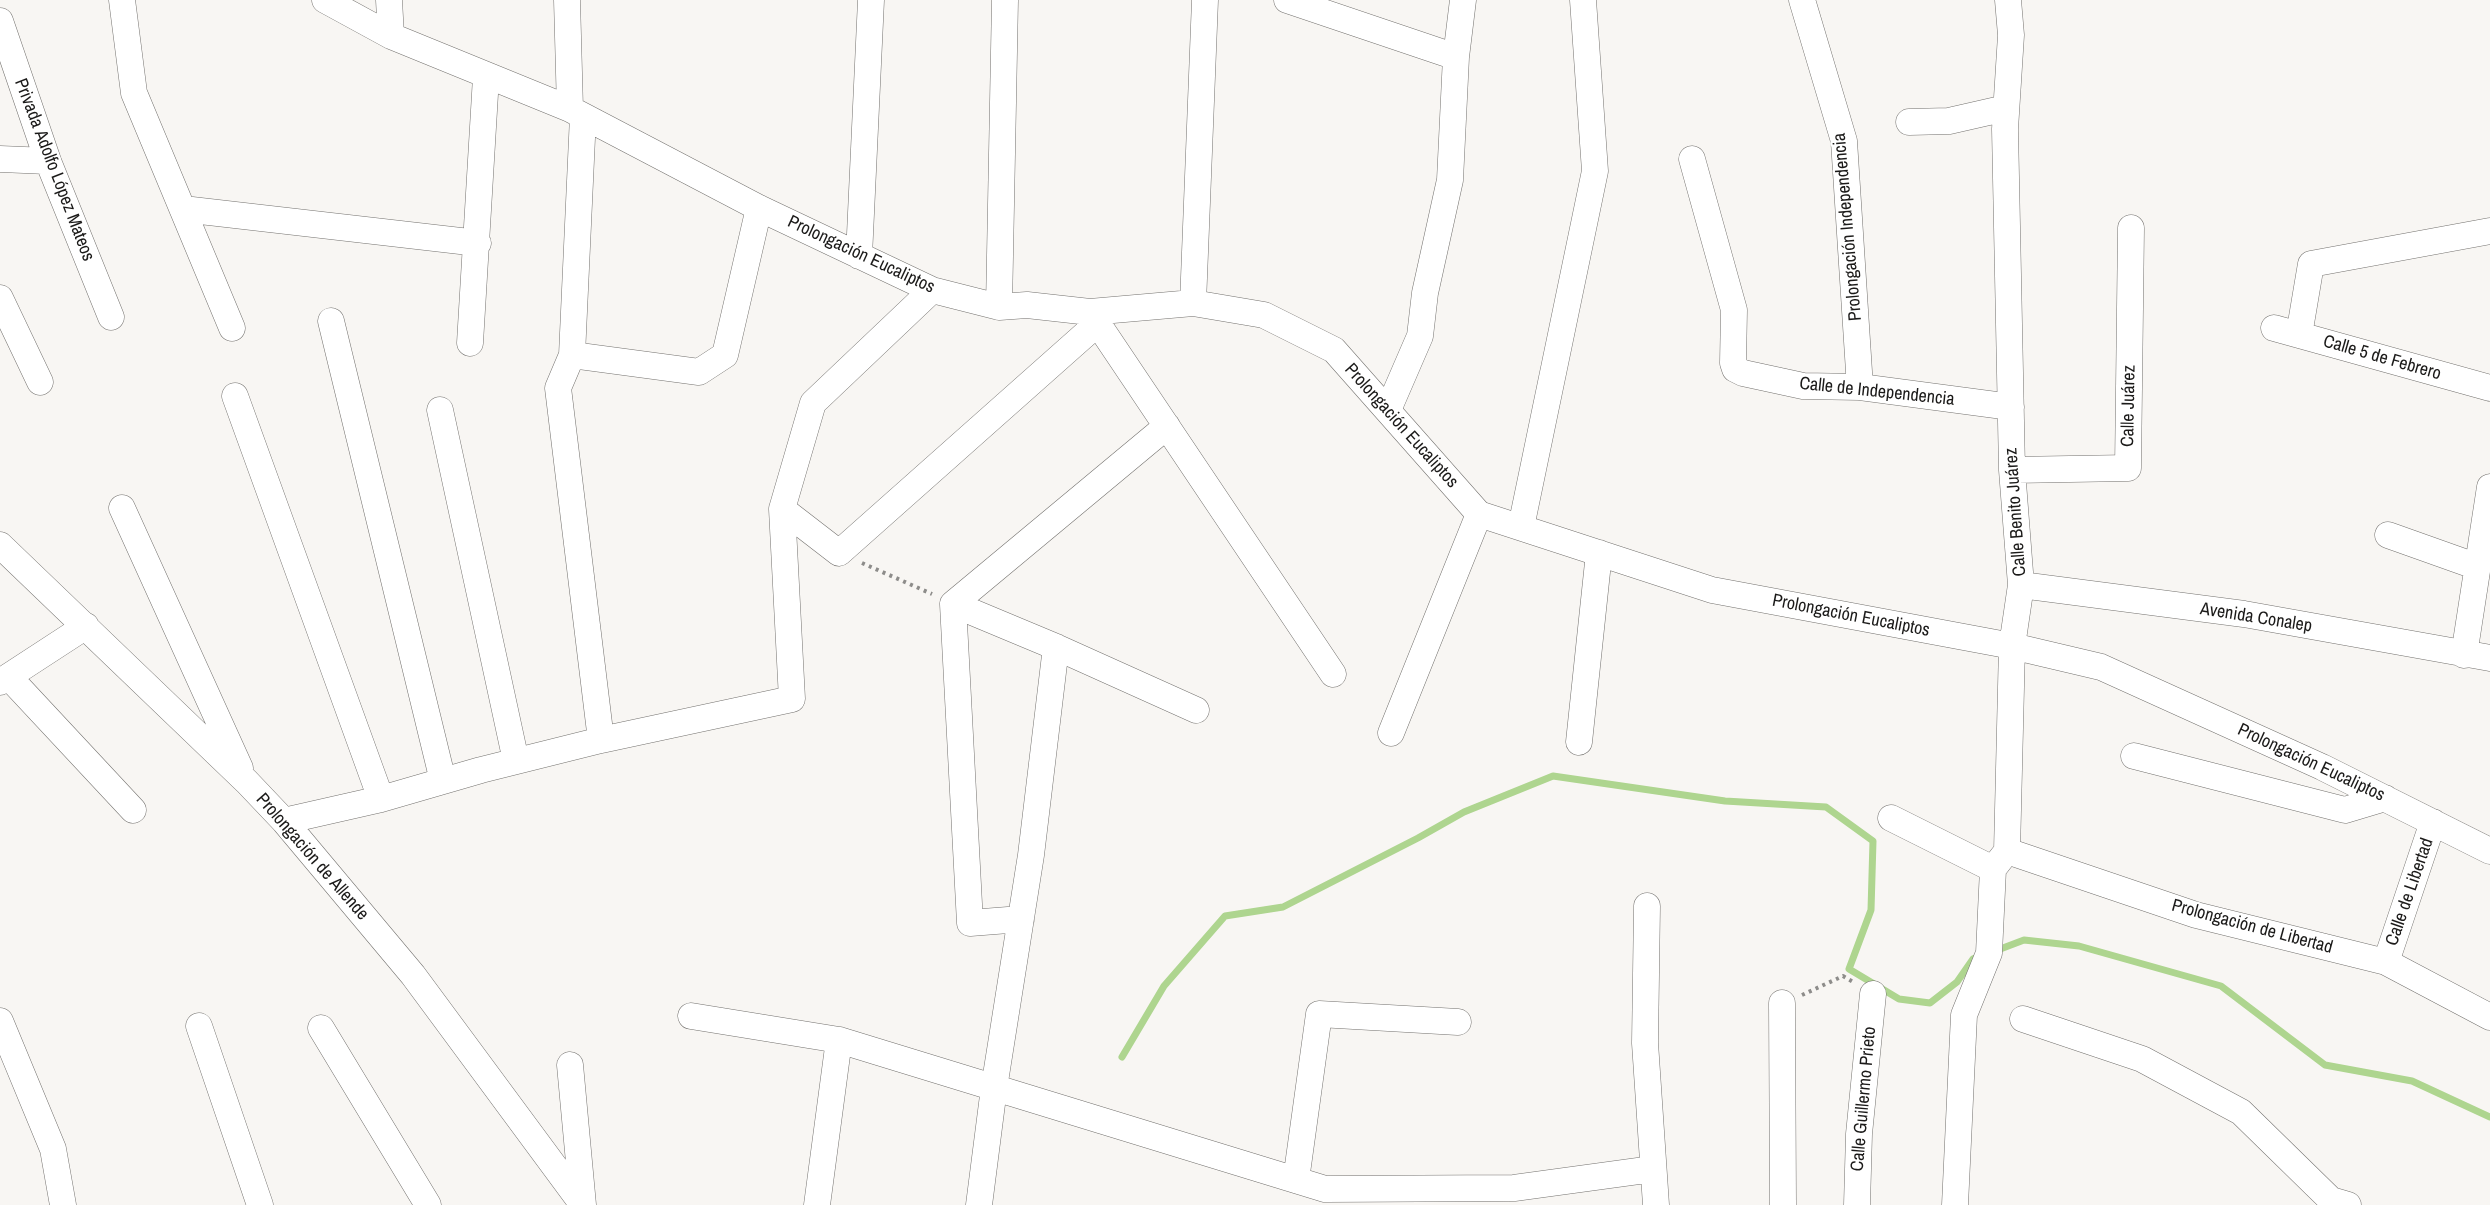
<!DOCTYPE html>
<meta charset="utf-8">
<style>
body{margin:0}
canvas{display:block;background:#f8f6f3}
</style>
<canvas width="2490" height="1205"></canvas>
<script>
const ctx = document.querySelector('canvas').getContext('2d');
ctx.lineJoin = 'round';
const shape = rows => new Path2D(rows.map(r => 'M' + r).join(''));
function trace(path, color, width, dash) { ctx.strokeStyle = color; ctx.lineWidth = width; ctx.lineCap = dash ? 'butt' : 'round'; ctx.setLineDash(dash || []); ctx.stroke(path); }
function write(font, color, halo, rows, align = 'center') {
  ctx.font = font + ' "Archivo Narrow",sans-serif'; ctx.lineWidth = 4.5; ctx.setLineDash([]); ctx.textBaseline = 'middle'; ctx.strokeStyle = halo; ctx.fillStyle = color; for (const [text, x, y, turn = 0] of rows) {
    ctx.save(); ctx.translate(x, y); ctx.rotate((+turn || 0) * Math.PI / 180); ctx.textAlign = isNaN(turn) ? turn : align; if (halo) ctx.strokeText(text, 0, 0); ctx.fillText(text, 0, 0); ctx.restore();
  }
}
trace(shape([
 [1995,951,2024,940,2079,946,2221,986,2325,1065,2412,1081,2490,1117],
 [1122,1057,1164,986,1225,916,1283,907,1418,838,1464,812,1553,776,1725,801,1826,807,1873,841,1871,910,1849,969,1899,999,1930,1003,1957,982,1973,959,1982,955]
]), '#aed58f', 7);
const minor = shape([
 [122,0,134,93,232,328],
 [325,0,391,36,570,109,759,208,932,290,999,307,1027,305,1090,312,1193,303,1264,315,1334,350,1479,514,1712,590,2012,646,2101,667,2322,767,2490,851],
 [389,0,391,36],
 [567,0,570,109],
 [1287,0,1456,57],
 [1802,0,1844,141,1860,387],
 [0,21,48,161,111,317],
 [1909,122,1949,121,2006,108],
 [0,159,48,161],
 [1692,159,1734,310,1733,363,1735,369,1743,373,1803,386,1860,387,2011,407],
 [183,209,478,243],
 [859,256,871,0],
 [0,298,40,382],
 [1193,303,1205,0],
 [999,307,1005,0],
 [1090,312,1333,674],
 [331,321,443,781],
 [2274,328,2490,388],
 [2299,335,2311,264,2490,231],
 [470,343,486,77],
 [572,355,583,116],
 [235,396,381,799],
 [440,410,516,761],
 [1388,410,1420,336,1425,293,1450,180,1456,57,1463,0],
 [2012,470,2128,468,2131,228],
 [122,508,240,768],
 [782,509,839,553,1098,323],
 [1521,527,1595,171,1583,0],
 [2388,535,2478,567],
 [0,545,247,782,284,821,413,975,583,1205],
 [2021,585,2244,614,2490,658],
 [953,604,970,923,1021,919],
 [953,604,1167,426],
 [953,604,1056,647,1196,710],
 [2464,655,2490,487],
 [9,677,133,810],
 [0,682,86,626],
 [1391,733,1479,514],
 [601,740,558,388,572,355,699,372,725,355,759,208],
 [1579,742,1599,553],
 [2134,756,2345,810,2385,798],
 [1891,818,1993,869],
 [284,821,381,799,481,770,601,740,792,699,782,509,813,403,932,290],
 [2007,851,2196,915,2386,962,2490,1017],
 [1647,906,1645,1043,1656,1205],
 [2386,962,2433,822],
 [1782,1003,1783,1205],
 [691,1016,839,1040,1325,1189,1514,1188,1653,1169],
 [2023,1019,2142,1059,2241,1112,2331,1200,2348,1205],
 [0,1021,53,1149,63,1205],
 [199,1026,260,1205],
 [321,1028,428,1205],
 [570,1065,583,1205],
 [1296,1180,1319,1014,1458,1022],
 [817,1205,839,1040],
 [979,1205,994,1088,1031,855,1056,647],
 [1857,1205,1859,1134,1873,994],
 [1955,1205,1964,1015,1989,953,1993,869,2007,851,2012,646,2021,585,2012,470,2005,129,2011,35,2008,0]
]);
trace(minor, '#74726f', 27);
trace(shape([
 [862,563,932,594],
 [1802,995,1843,976,1855,983]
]), '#8d8c8a', 4, [3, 4.5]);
trace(minor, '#fff', 26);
write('18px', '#1b1a19', '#fff', [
 ["Privada Adolfo López Mateos",54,170,69],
 ["Prolongación Independencia",1848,227,-95],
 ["Prolongación Eucaliptos",861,255,25],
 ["Calle 5 de Febrero",2382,358,16],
 ["Calle de Independencia",1877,392,6],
 ["Calle Juárez",2129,406,-89],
 ["Prolongación Eucaliptos",1401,426,48],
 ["Calle Benito Juárez",2016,512,-94],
 ["Prolongación Eucaliptos",1851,616,11],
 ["Avenida Conalep",2256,618,9],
 ["Prolongación Eucaliptos",2311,763,25],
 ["Prolongación de Allende",312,857,49],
 ["Calle de Libertad",2410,892,-71],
 ["Prolongación de Libertad",2252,927,15],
 ["Calle Guillermo Prieto",1864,1099,-85]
]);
</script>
